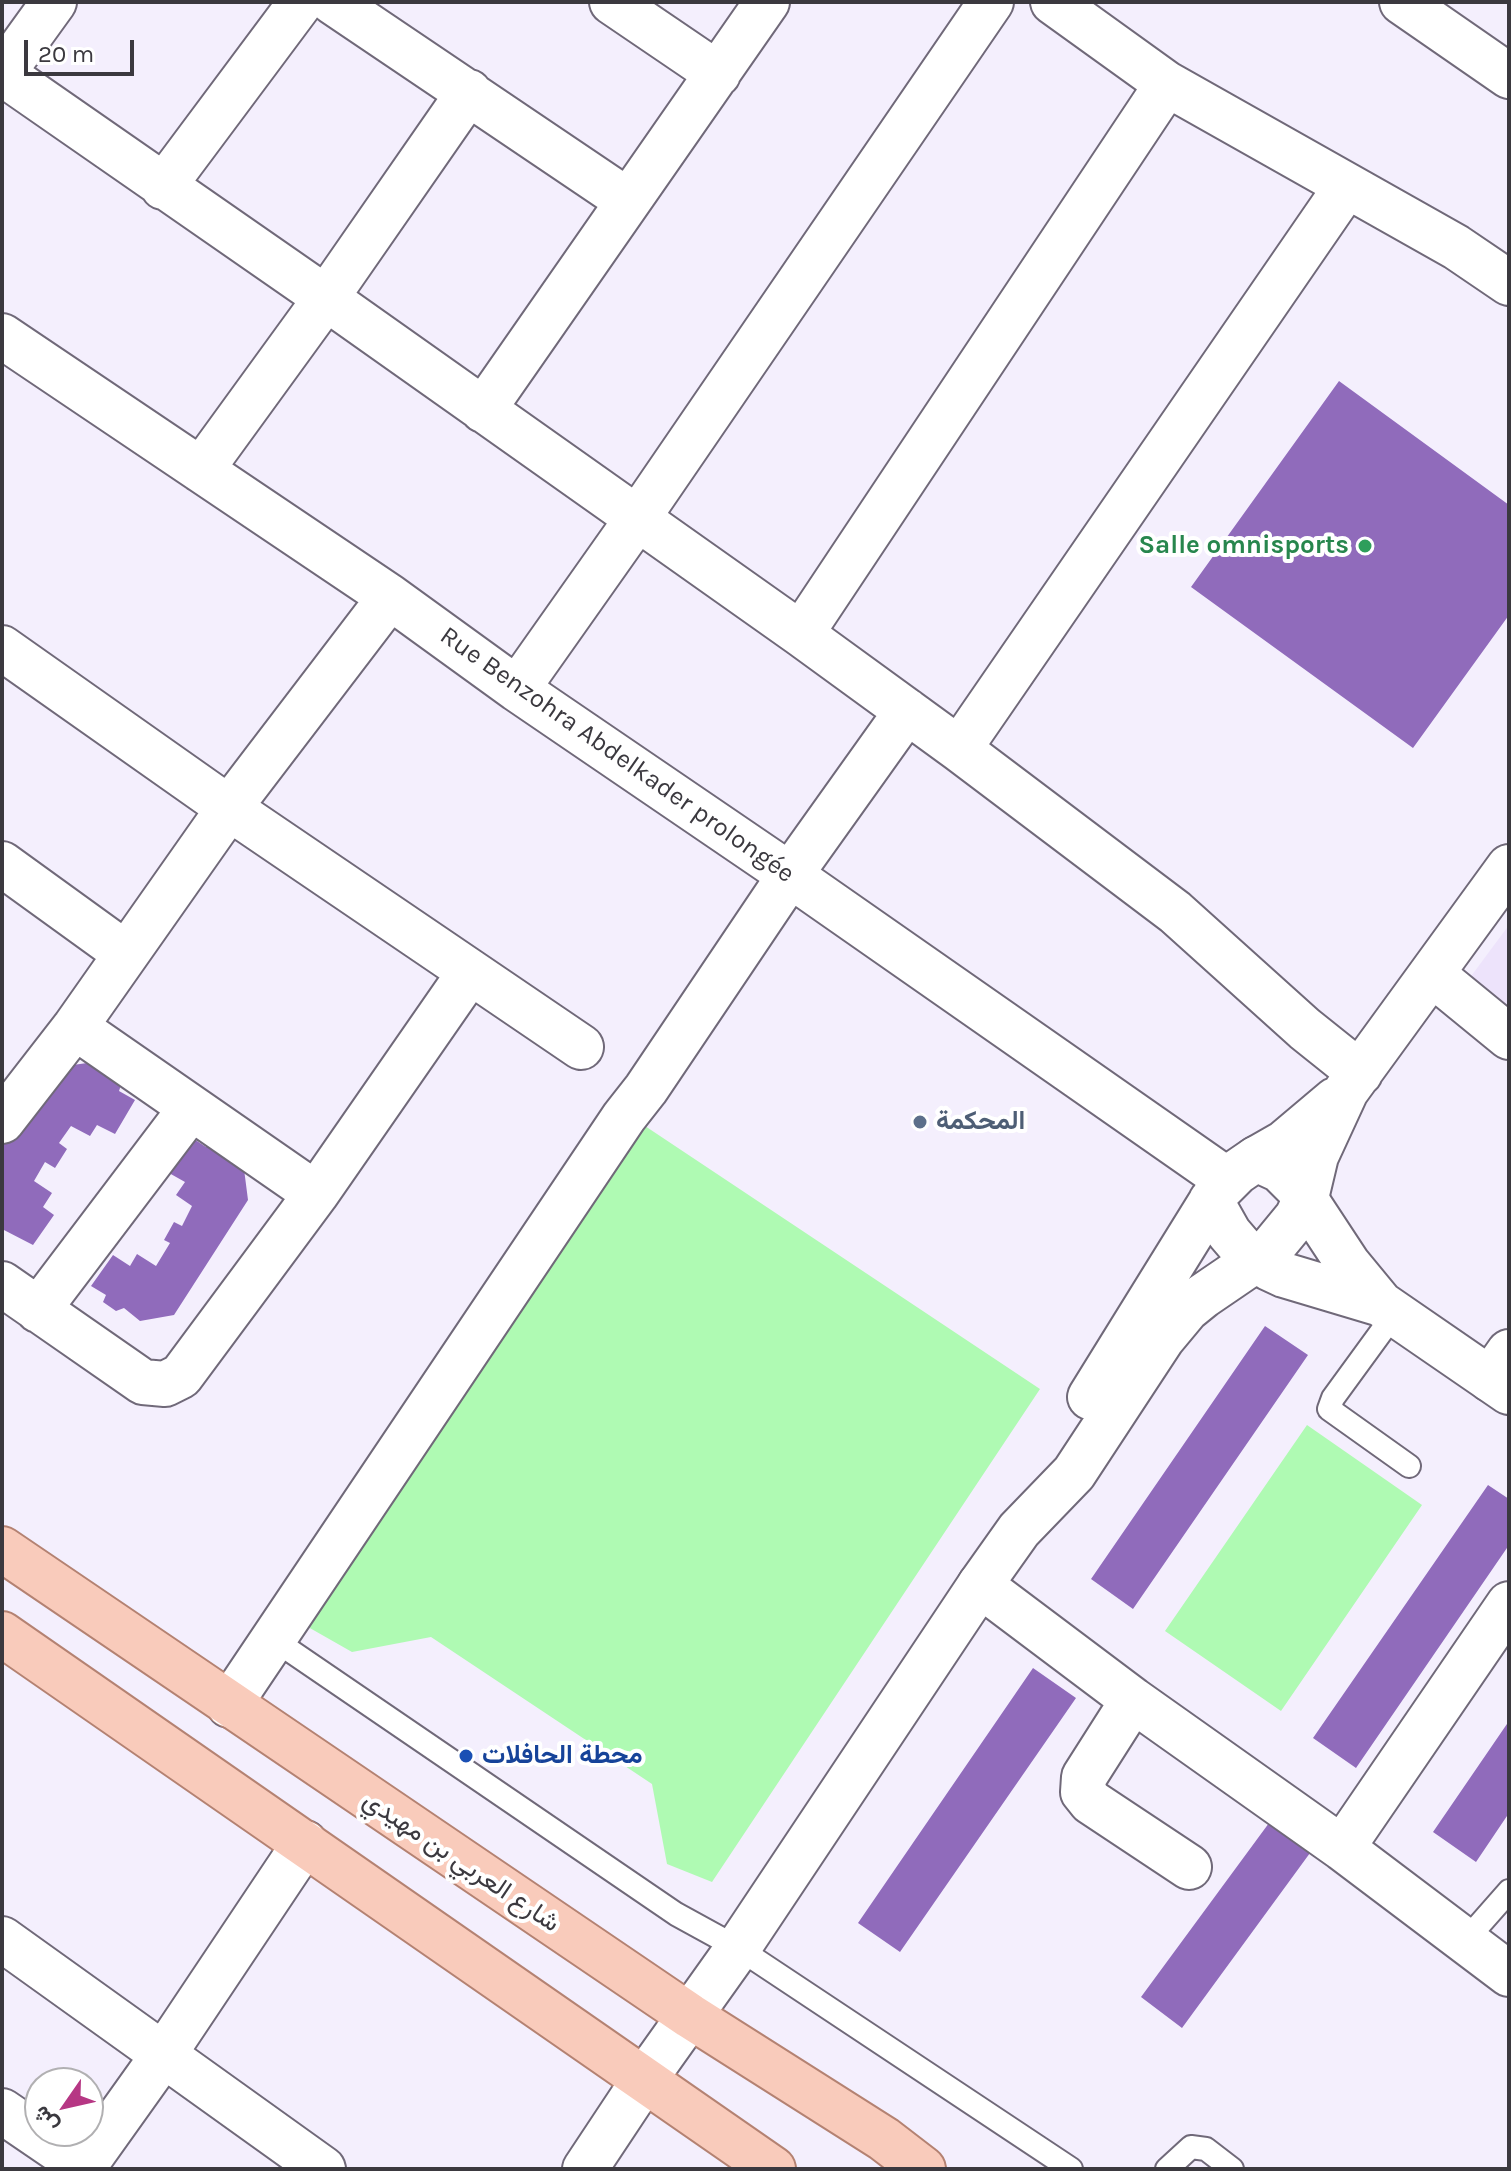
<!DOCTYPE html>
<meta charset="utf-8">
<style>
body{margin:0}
#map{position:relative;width:1511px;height:2171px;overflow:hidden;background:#f4effd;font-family:Karla,Vazirmatn,sans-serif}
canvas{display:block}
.frame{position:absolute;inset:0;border:4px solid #3b393f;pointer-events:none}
.north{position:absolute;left:24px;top:2067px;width:80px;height:80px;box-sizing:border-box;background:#fff;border:2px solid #b1b0b2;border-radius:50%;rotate:236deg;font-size:22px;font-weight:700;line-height:32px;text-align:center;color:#3b393f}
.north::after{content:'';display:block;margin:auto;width:28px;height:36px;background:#b63784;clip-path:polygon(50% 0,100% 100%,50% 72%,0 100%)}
.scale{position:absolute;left:24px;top:40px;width:110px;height:36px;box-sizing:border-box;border:4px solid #3b393f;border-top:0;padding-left:10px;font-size:24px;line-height:28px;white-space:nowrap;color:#3b393f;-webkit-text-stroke:6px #fff;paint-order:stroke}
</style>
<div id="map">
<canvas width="1511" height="2171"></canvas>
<div class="frame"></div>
<div class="north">ش</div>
<div class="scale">20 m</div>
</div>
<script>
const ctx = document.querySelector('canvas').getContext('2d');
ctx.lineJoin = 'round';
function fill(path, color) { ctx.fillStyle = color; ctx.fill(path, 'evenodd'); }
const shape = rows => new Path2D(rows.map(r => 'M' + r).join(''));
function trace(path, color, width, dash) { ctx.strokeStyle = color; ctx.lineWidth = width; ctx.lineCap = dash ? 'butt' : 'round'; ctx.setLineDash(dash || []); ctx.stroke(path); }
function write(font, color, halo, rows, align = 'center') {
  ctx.font = font + ' Karla,Vazirmatn,sans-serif'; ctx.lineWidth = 8; ctx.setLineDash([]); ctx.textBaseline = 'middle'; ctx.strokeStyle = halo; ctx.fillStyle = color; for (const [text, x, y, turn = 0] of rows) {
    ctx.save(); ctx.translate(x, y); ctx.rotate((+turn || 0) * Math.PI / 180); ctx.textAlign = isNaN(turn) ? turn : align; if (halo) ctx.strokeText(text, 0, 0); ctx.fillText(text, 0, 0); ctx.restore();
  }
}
fill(shape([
 [1509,925,1509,1023,1463,987]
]), '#ede3fb');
fill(shape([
 [642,1124,1040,1389,712,1882,667,1864,652,1784,431,1637,352,1652,301,1623],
 [1307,1425,1422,1505,1281,1711,1165,1631]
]), '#affab3');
fill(shape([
 [1339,381,1509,505,1509,615,1413,748,1191,587],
 [87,1063,122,1082,119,1091,135,1100,115,1134,97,1125,90,1136,71,1126,59,1143,67,1149,55,1168,45,1162,34,1181,52,1193,43,1207,54,1215,33,1245,2,1229,2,1140,52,1068],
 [191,1137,206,1147,210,1144,227,1152,228,1161,244,1169,248,1200,174,1315,140,1321,124,1308,116,1311,103,1302,106,1295,91,1286,113,1255,130,1266,137,1254,156,1266,170,1243,164,1240,174,1222,182,1226,192,1206,176,1195,185,1182,169,1173],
 [1265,1326,1308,1355,1133,1609,1091,1579],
 [1488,1485,1509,1499,1509,1545,1356,1768,1313,1738],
 [1033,1668,1076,1698,900,1952,858,1923],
 [1509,1721,1509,1813,1476,1862,1433,1832],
 [1269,1823,1310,1853,1182,2028,1141,1997]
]), '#906bbb');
const service = shape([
 [1395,1313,1333,1398,1329,1409,1409,1466],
 [273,1639,676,1914,738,1948,1071,2169],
 [1465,1941,1509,1891],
 [1167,2169,1191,2147,1206,2149,1232,2169]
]);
const minor = shape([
 [333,2,628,201],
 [612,2,718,74],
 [1053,2,1167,84,1456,247,1509,283],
 [1402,2,1509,76],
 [2,73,326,298,801,634,959,749,1175,912,1305,1029,1360,1073],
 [2,74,54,2],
 [163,187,301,2],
 [2,336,390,597,517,689,790,875,1227,1180],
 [483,410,767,2],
 [201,470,326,298,469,92],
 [801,634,1167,84],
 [2,648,229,808,581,1047],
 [517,689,637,519,991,2],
 [959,749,1346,187],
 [2,864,125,953],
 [1432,974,1509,1037],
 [75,1027,316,1194],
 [2,1121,75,1027,229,808,390,597],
 [1256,1159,1284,1143,1335,1100],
 [1306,1198,1316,1156,1346,1091,1509,867],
 [2,1284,143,1382,165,1384,181,1376,316,1194,470,972],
 [38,1310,191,1108],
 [1490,1379,1509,1352],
 [980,1585,1133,1700,1342,1848,1509,1974],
 [1133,1700,1084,1777,1083,1792,1091,1802,1189,1867],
 [229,1705,624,1117,646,1089,790,875,907,711],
 [1342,1848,1509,1604],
 [2,1939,323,2169],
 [2,2111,87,2169],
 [82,2169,164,2054,305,1843],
 [585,2169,644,2080]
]);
const tertiary = shape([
 [1211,1201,1229,1233,1241,1247,1269,1268,1284,1275,1381,1304],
 [1090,1397,1217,1192,1237,1172,1256,1159,1280,1170,1298,1188,1348,1264,1381,1304,1509,1392],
 [644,2080,738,1948,980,1585,1019,1530,1074,1473,1162,1339,1187,1309,1203,1296,1269,1251,1297,1217,1306,1198]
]);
const primary = shape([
 [2,1549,690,2016,884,2139,923,2169],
 [2,1634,773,2169]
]);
trace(service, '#706979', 26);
trace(minor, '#706979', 48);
trace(tertiary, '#706979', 48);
trace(primary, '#b48272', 48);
trace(service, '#fff', 22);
trace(minor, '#fff', 44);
trace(tertiary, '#fff', 44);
trace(primary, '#f9cbbb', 44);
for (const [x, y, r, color] of [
 [1365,546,8,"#2e9e5b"],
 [920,1122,8,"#5c6f8a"],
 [466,1756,8,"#1a4fb4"]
]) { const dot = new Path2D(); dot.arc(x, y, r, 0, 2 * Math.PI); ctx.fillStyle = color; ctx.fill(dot); trace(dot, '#fff', 3); }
write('bold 26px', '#27864d', '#fff', [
 ["Salle omnisports",1349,546]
], 'right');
write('26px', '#3b393f', '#fff', [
 ["Rue Benzohra Abdelkader prolongée",617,755,35],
 ["شارع العربي بن مهيدي",461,1862,34]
]);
write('bold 26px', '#4e5e75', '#fff', [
 ["المحكمة",936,1122]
], 'left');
write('bold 26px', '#164399', '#fff', [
 ["محطة الحافلات",482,1756]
], 'left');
</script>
